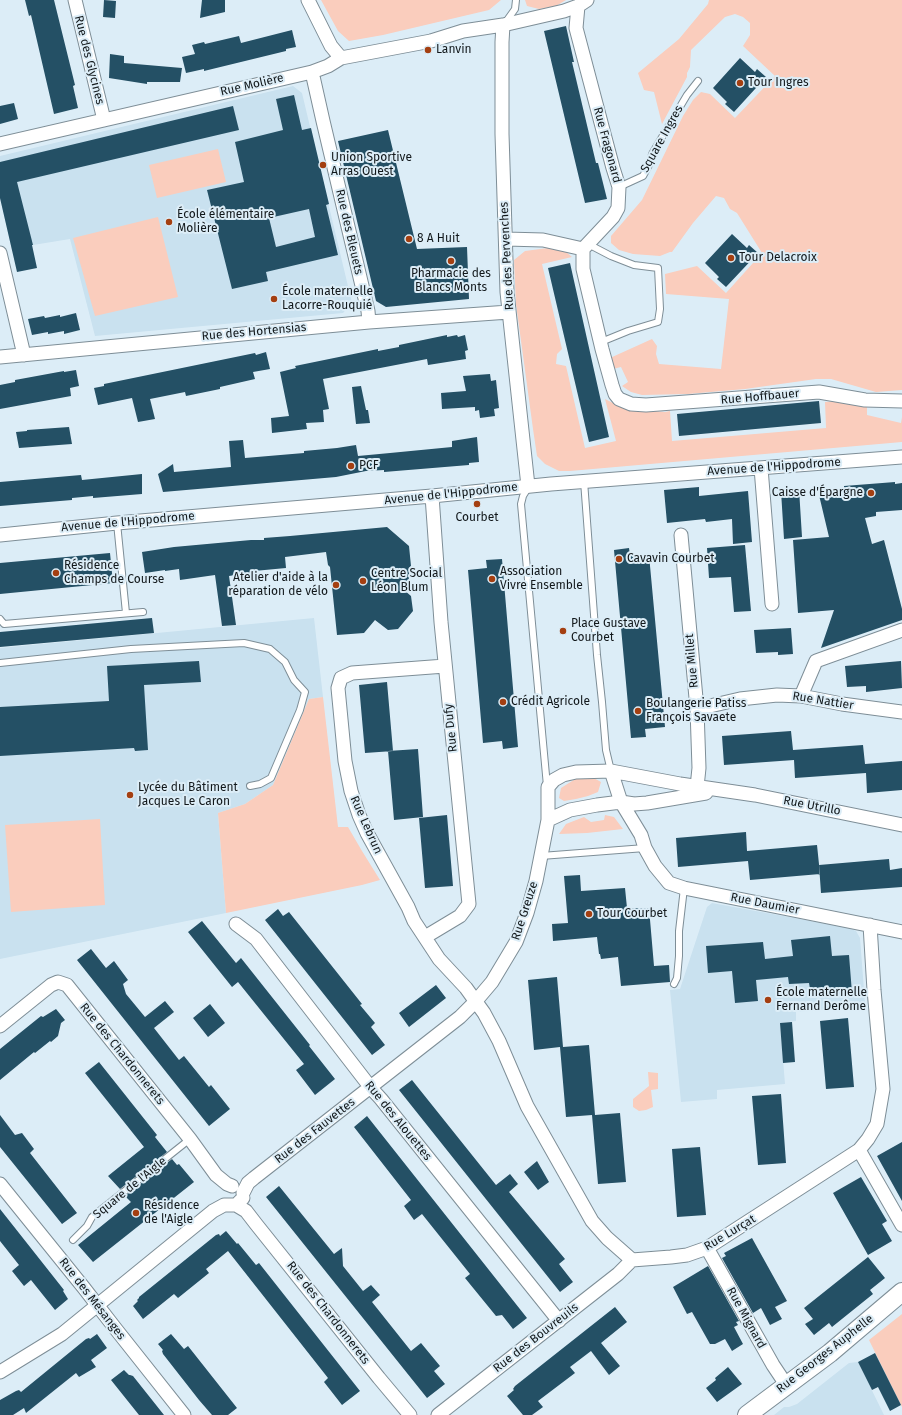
<!DOCTYPE html>
<meta charset="utf-8">
<style>
body{margin:0}
canvas{display:block;background:#dcedf7}
</style>
<canvas width="902" height="1415"></canvas>
<script>
const ctx = document.querySelector('canvas').getContext('2d');
ctx.lineJoin = 'round';
function fill(path, color) { ctx.fillStyle = color; ctx.fill(path, 'evenodd'); }
const shape = rows => new Path2D(rows.map(r => 'M' + r).join(''));
function trace(path, color, width, dash) { ctx.strokeStyle = color; ctx.lineWidth = width; ctx.lineCap = dash ? 'butt' : 'round'; ctx.setLineDash(dash || []); ctx.stroke(path); }
function write(font, color, halo, rows, align = 'center') {
  ctx.font = font + ' "Fira Sans",sans-serif'; ctx.lineWidth = 4; ctx.setLineDash([]); ctx.textBaseline = 'middle'; ctx.strokeStyle = halo; ctx.fillStyle = color; for (const [text, x, y, turn = 0] of rows) {
    ctx.save(); ctx.translate(x, y); ctx.rotate((+turn || 0) * Math.PI / 180); ctx.textAlign = isNaN(turn) ? turn : align; if (halo) ctx.strokeText(text, 0, 0); ctx.fillText(text, 0, 0); ctx.restore();
  }
}
fill(shape([
 [293,86,302,93,352,303,343,313,95,336,70,239,33,245,12,250,0,198,0,156],
 [314,618,323,697,309,699,273,785,245,804,218,813,226,913,0,959,0,648],
 [712,903,849,928,856,931,860,938,865,1003,852,1007,796,1012,796,1021,780,1023,785,1084,717,1090,717,1099,681,1102,670,990,680,989,707,907],
 [858,1362,884,1415,774,1415,784,1407,789,1407,797,1404,849,1363]
]), '#c9e1ef');
fill(shape([
 [321,0,501,0,489,10,383,35,349,41,338,31],
 [525,0,566,0,556,6,539,9,527,6],
 [709,0,902,0,902,390,876,392,831,379,816,379,745,389,688,394,642,395,631,392,622,386,628,382,621,367,613,369,610,358,652,339,657,346,656,354,659,364,721,369,729,299,666,294,665,274,697,266,726,293,762,253,737,213,730,209,724,198,716,196,693,223,672,252,670,252,660,256,633,254,619,250,611,243,611,236,642,200,683,116,693,100,701,92,710,94,735,118,775,76,743,46,750,35,750,23,743,17,735,14,725,17,691,50,690,67,687,73,687,77,662,124,654,92,644,90,638,73,679,39,708,4],
 [218,149,226,182,157,198,149,165],
 [158,217,178,297,95,316,73,238],
 [548,248,565,251,572,257,542,264,562,349,557,354,556,364,566,366,585,448,616,441,605,399,613,403,632,409,665,412,670,411,672,441,826,428,825,402,839,401,867,406,867,415,901,423,902,417,902,442,570,471,559,471,545,464,537,456,533,429,516,304,514,260,525,251],
 [323,697,338,827,348,827,362,851,380,880,362,885,226,913,218,813,245,804,273,785,309,699],
 [580,776,592,777,601,782,598,792,588,796,576,799,564,801,559,798,561,788],
 [605,815,614,817,623,829,587,833,559,834,566,824,584,817,591,822,604,820],
 [100,819,105,905,11,912,5,825],
 [648,1072,658,1073,658,1089,651,1090,653,1107,646,1110,639,1111,633,1107,633,1099,649,1086],
 [902,1314,902,1407,869,1340]
]), '#facdbd');
fill(shape([
 [25,0,54,0,75,85,73,86,78,108,54,114,31,15,29,16],
 [104,0,116,1,115,18,103,17],
 [202,0,225,0,225,12,200,18],
 [566,26,574,62,572,62,596,163,598,163,607,199,585,203,544,31],
 [292,30,296,47,286,49,286,51,204,71,204,69,186,73,182,57,195,54,192,45,204,42,205,44,239,36,241,43],
 [110,54,124,56,124,63,182,68,180,82,147,82,147,84,109,78],
 [740,58,755,72,757,69,766,77,734,112,725,104,727,102,713,88],
 [294,95,302,130,311,128,329,204,326,205,338,255,266,272,268,281,232,289,207,190,244,182,235,142,283,130,276,99],
 [309,209,315,237,276,247,269,218],
 [14,103,18,119,0,124,0,106],
 [233,106,239,130,17,182,33,245,32,245,37,268,17,272,0,198,0,162],
 [388,130,417,249,467,247,469,299,386,307,376,301,338,141],
 [732,234,747,248,749,245,758,253,726,287,717,279,719,277,705,263],
 [570,263,609,437,589,442,548,268],
 [76,313,80,330,64,334,64,331,48,334,48,332,32,335,28,319,44,316,45,318,60,315,60,317],
 [447,335,447,337,457,335,458,337,465,335,468,350,465,351,466,359,428,365,427,359,323,379,329,409,323,410,324,422,306,423,307,429,272,433,271,418,289,416,280,372,296,368,295,366,378,349,378,351,399,347,399,345],
 [266,352,270,369,253,372,255,379,220,387,220,389,186,396,185,392,150,399,155,419,138,422,132,398,98,405,94,388,104,386,104,384,255,353,256,355],
 [76,370,79,386,70,388,71,396,0,409,0,385,15,382,15,380,64,371,64,372],
 [490,374,491,381,496,380,499,408,494,409,495,416,480,418,479,410,475,411,475,407,442,409,441,393,466,391,463,376],
 [361,386,366,410,368,410,370,423,356,424,352,387],
 [819,401,821,423,679,436,677,414],
 [69,427,72,444,19,448,16,432,27,431,27,430],
 [477,437,479,462,469,463,469,465,384,472,384,470,366,471,336,477,163,492,158,474,173,464,174,472,231,467,229,441,243,440,245,458,304,453,304,451,337,448,356,445,358,456,390,453,452,447,452,441],
 [142,474,142,494,93,498,93,496,72,498,72,500,0,506,0,482,81,475,82,480],
 [895,482,895,484,902,483,902,510,876,512,876,516,865,518,872,544,884,540,902,609,902,620,821,648,834,610,798,613,793,540,829,537,819,495,844,488,844,486],
 [699,487,699,496,748,491,752,542,733,544,732,519,706,522,705,519,667,523,664,490],
 [799,489,802,537,784,539,781,491],
 [387,527,409,546,411,566,409,568,409,578,404,590,411,596,413,611,398,629,388,630,375,620,364,633,337,635,330,567,328,565,326,552,285,557,286,568,254,571,254,572,229,576,236,625,222,626,215,575,180,580,179,569,165,571,165,570,145,573,142,552,174,547,251,540,264,540,264,538,290,536],
 [745,545,751,611,734,612,731,577,709,578,707,548],
 [629,548,630,556,649,555,665,727,645,729,646,737,631,738,614,550],
 [110,553,113,583,0,594,0,563],
 [502,559,518,747,503,749,502,741,483,743,468,570,487,568,486,560],
 [152,618,154,633,0,647,0,632],
 [791,628,793,654,778,655,778,652,756,653,754,630],
 [199,661,201,682,144,685,148,750,135,751,134,748,0,756,0,707,109,701,107,666],
 [901,661,902,688,866,692,866,686,847,687,845,666],
 [387,682,393,751,365,753,359,685],
 [791,731,793,750,863,745,865,764,902,761,902,790,867,793,866,773,795,778,794,760,724,765,722,736],
 [418,749,423,817,394,820,388,751],
 [447,815,453,886,425,888,419,818],
 [746,832,747,851,817,845,820,874,750,880,748,861,678,867,676,838],
 [889,859,890,870,902,868,902,887,821,893,819,865],
 [580,875,581,891,625,888,627,908,649,908,654,966,669,965,670,982,621,986,618,957,601,959,600,954,599,954,597,937,553,941,552,924,568,923,564,876],
 [278,909,283,916,289,912,362,1004,360,1005,375,1023,371,1027,385,1045,372,1055,265,920],
 [202,921,236,963,241,958,310,1045,309,1046,335,1079,315,1095,296,1070,304,1064,238,982,232,987,188,932],
 [830,936,832,956,849,955,852,993,831,995,830,988,810,989,809,983,789,984,788,977,756,980,758,1001,735,1003,732,971,708,973,706,946,763,942,765,959,793,956,791,940],
 [91,949,106,968,114,961,128,980,123,984,126,994,145,1017,165,1001,174,1012,154,1028,179,1060,184,1056,209,1087,211,1085,230,1109,209,1126,77,960],
 [557,977,563,1047,589,1045,595,1115,620,1113,626,1182,598,1184,592,1115,566,1117,560,1047,534,1050,528,980],
 [436,985,446,998,409,1027,399,1013],
 [210,1004,225,1023,208,1037,193,1018],
 [56,1009,65,1020,61,1023,58,1036,51,1042,50,1041,35,1053,34,1052,0,1080,0,1049,41,1016,43,1017],
 [848,1018,854,1087,826,1089,820,1021],
 [792,1022,795,1062,783,1063,780,1023],
 [99,1062,157,1135,155,1137,167,1152,120,1189,108,1176,144,1147,85,1073],
 [412,1080,496,1185,510,1174,518,1184,509,1192,565,1259,559,1264,573,1282,560,1292,399,1090],
 [781,1094,786,1163,758,1165,752,1096],
 [0,1115,15,1135,22,1133,34,1149,30,1153,77,1213,62,1224,0,1147],
 [367,1116,527,1318,513,1329,502,1315,496,1316,465,1278,470,1274,422,1214,414,1220,404,1206,411,1200,354,1127],
 [902,1142,902,1201,877,1156],
 [700,1147,706,1215,677,1217,672,1149],
 [172,1159,177,1165,179,1164,194,1182,93,1262,78,1245,131,1202,125,1196],
 [537,1161,549,1182,538,1190,524,1172],
 [861,1177,887,1221,882,1224,892,1241,868,1255,833,1193],
 [279,1186,334,1254,342,1248,343,1266,363,1291,371,1285,380,1295,372,1302,411,1351,421,1343,440,1366,434,1371,445,1384,427,1398,266,1197],
 [0,1209,64,1290,63,1291,68,1299,55,1310,31,1280,24,1286,12,1271,19,1265,0,1241],
 [226,1231,237,1244,238,1243,256,1265,259,1263,360,1391,342,1405,324,1382,328,1378,228,1251,206,1269,209,1273,178,1298,174,1294,143,1319,133,1306,138,1301,137,1300,139,1298,139,1297,185,1260,216,1235,219,1234,220,1236],
 [752,1238,787,1301,775,1307,782,1319,770,1325,761,1308,753,1313,722,1258,726,1256,724,1253],
 [868,1257,885,1278,870,1290,873,1294,832,1327,829,1323,814,1335,805,1324,813,1319,804,1308],
 [708,1266,739,1321,736,1322,738,1325,734,1327,743,1344,732,1351,725,1339,715,1344,710,1344,692,1312,687,1314,673,1287],
 [615,1307,627,1322,601,1343,620,1366,609,1375,591,1351,570,1367,575,1373,538,1401,543,1407,532,1415,523,1415,507,1396,514,1390,513,1389,515,1386],
 [97,1334,107,1348,91,1360,96,1367,79,1377,76,1373,26,1413,24,1408,13,1415,0,1415,0,1400,16,1391,19,1390,21,1392,86,1339,89,1338,90,1339],
 [171,1334,184,1349,188,1346,237,1408,228,1415,212,1415,199,1400,163,1354,162,1351,163,1350,158,1344],
 [875,1353,901,1405,890,1411,878,1387,872,1390,858,1362],
 [728,1367,742,1384,717,1402,706,1388,716,1380,715,1378],
 [124,1370,129,1375,130,1375,133,1376,164,1415,139,1415,111,1380]
]), '#245065');
const lane = shape([
 [505,23,515,9,516,0],
 [619,187,643,176,650,163,652,154,687,95,698,81],
 [588,244,611,256,634,265,658,268,660,309,658,322,628,331,601,342],
 [584,481,597,655,602,702,606,750,611,771],
 [528,488,523,496,521,504,547,786],
 [117,523,126,613],
 [0,619,4,624,143,612],
 [0,663,131,649,244,643,270,649,285,662,294,680,305,692,300,710,271,778,260,784,250,786],
 [541,856,645,848],
 [674,984,677,978,679,956,679,931,684,888],
 [73,1240,87,1226,92,1217,190,1139]
]);
const street = shape([
 [75,0,104,120],
 [308,0,331,46,341,58],
 [578,6,576,28,613,168,619,187,618,208,613,217,583,249,583,269,602,349,612,385,615,394,619,399,631,404,646,405,819,392,865,400,902,401],
 [503,25,502,42,502,134,507,292,528,486],
 [312,72,323,121,368,311,369,322],
 [0,144,312,72,328,66,341,58,431,41,463,31,503,25,564,11,578,6,587,0],
 [506,239,543,240,583,249],
 [0,253,24,355],
 [0,357,369,322,509,312],
 [761,468,772,604],
 [0,535,117,523,432,496,551,484,902,457],
 [681,535,697,709,699,768,697,787],
 [445,666,352,673,341,678,338,688,345,761,351,791,359,815,367,833,408,907,414,921,439,959,466,988,484,1013,499,1041,527,1106,592,1221,607,1238,632,1260,671,1257,687,1255,707,1248,859,1150,868,1139,877,1124,883,1089,874,990,870,925],
 [801,696,816,661,902,630],
 [697,709,740,699,777,695,801,696,842,704,902,712],
 [611,771,621,802,641,835,645,848,655,866,669,883,684,888,902,932],
 [548,820,570,810,597,805,621,802,634,804,647,803,706,793],
 [236,924,256,939,371,1088,381,1099,559,1321],
 [425,937,460,916,469,904,441,622,432,496],
 [0,1026,51,985,58,982,67,985,190,1139,216,1175,227,1184,232,1186],
 [859,1150,902,1225],
 [0,1184,84,1288,115,1328,184,1415],
 [243,1193,248,1183,254,1178,460,1017,475,1002,492,982,516,942,527,913,536,881,548,820,548,787,554,780,563,775,576,772,611,771,680,784,755,795,902,825],
 [236,1205,246,1211,256,1224,379,1378,410,1415],
 [707,1248,773,1365,787,1386],
 [0,1372,62,1334,213,1211,224,1205,236,1205,243,1198],
 [438,1415,618,1274,632,1260]
]);
const secondary = shape([
 [747,1415,830,1353,902,1292]
]);
trace(lane, '#7e8e97', 8);
trace(street, '#7e8e97', 15);
trace(secondary, '#7e8e97', 20);
trace(lane, '#fff', 6);
trace(street, '#fff', 13);
trace(secondary, '#fff', 18);
for (const [x, y, r, color] of [
 [428,50,4,"#a43f11"],
 [740,83,4,"#a43f11"],
 [323,165,4,"#a43f11"],
 [169,222,4,"#a43f11"],
 [409,239,4,"#a43f11"],
 [731,258,4,"#a43f11"],
 [451,261,4,"#a43f11"],
 [274,299,4,"#a43f11"],
 [351,466,4,"#a43f11"],
 [871,493,4,"#a43f11"],
 [477,504,4,"#a43f11"],
 [619,559,4,"#a43f11"],
 [56,573,4,"#a43f11"],
 [492,579,4,"#a43f11"],
 [363,581,4,"#a43f11"],
 [336,585,4,"#a43f11"],
 [563,631,4,"#a43f11"],
 [503,702,4,"#a43f11"],
 [638,711,4,"#a43f11"],
 [130,795,4,"#a43f11"],
 [589,914,4,"#a43f11"],
 [768,1000,4,"#a43f11"],
 [136,1213,4,"#a43f11"]
]) { const dot = new Path2D(); dot.arc(x, y, r, 0, 2 * Math.PI); ctx.fillStyle = color; ctx.fill(dot); trace(dot, '#dcedf7', 1.5); }
write('12px', '#12181b', '#dcedf7', [
 ["Lanvin",436,50],
 ["Tour Ingres",748,83],
 ["Union Sportive",331,158],
 ["Arras Ouest",331,172],
 ["École élémentaire",177,215],
 ["Molière",177,229],
 ["8 A Huit",417,239],
 ["Tour Delacroix",739,258],
 ["Pharmacie des",451,274,"center"],
 ["Blancs Monts",451,288,"center"],
 ["École maternelle",282,292],
 ["Lacorre-Rouquié",282,306],
 ["PCF",359,466],
 ["Caisse d'Épargne",863,493,"right"],
 ["Courbet",477,518,"center"],
 ["Cavavin Courbet",627,559],
 ["Résidence",64,566],
 ["Champs de Course",64,580],
 ["Association",500,572],
 ["Vivre Ensemble",500,586],
 ["Centre Social",371,574],
 ["Léon Blum",371,588],
 ["Atelier d'aide à la",328,578,"right"],
 ["réparation de vélo",328,592,"right"],
 ["Place Gustave",571,624],
 ["Courbet",571,638],
 ["Crédit Agricole",511,702],
 ["Boulangerie Patiss",646,704],
 ["François Savaete",646,718],
 ["Lycée du Bâtiment",138,788],
 ["Jacques Le Caron",138,802],
 ["Tour Courbet",597,914],
 ["École maternelle",776,993],
 ["Fernand Derôme",776,1007],
 ["Résidence",144,1206],
 ["de l'Aigle",144,1220]
], 'left');
write('12px', '#12181b', '#dcedf7', [
 ["Rue des Glycines",89,60,76],
 ["Rue Molière",252,85,-13],
 ["Square Ingres",662,139,-61],
 ["Rue Fragonard",607,145,75],
 ["Rue des Bleuets",349,232,77],
 ["Rue des Pervenches",507,256,-93],
 ["Rue des Hortensias",254,332,-5],
 ["Rue Hoffbauer",760,397,-5],
 ["Avenue de l'Hippodrome",774,467,-4],
 ["Avenue de l'Hippodrome",451,494,-6],
 ["Avenue de l'Hippodrome",128,522,-5],
 ["Rue Millet",692,661,-95],
 ["Rue Nattier",823,701,9],
 ["Rue Dufy",451,728,-96],
 ["Rue Utrillo",812,806,11],
 ["Rue Lebrun",366,825,66],
 ["Rue Daumier",765,904,11],
 ["Rue Greuze",525,911,-72],
 ["Rue des Chardonnerets",122,1054,51],
 ["Rue des Alouettes",398,1121,51],
 ["Rue des Fauvettes",315,1131,-38],
 ["Square de l'Aigle",130,1188,-39],
 ["Rue Lurçat",730,1233,-31],
 ["Rue des Mésanges",92,1299,52],
 ["Rue des Chardonnerets",328,1313,52],
 ["Rue Mignard",746,1318,61],
 ["Rue des Bouvreuils",536,1338,-38],
 ["Rue Georges Auphelle",825,1354,-38]
]);
</script>
